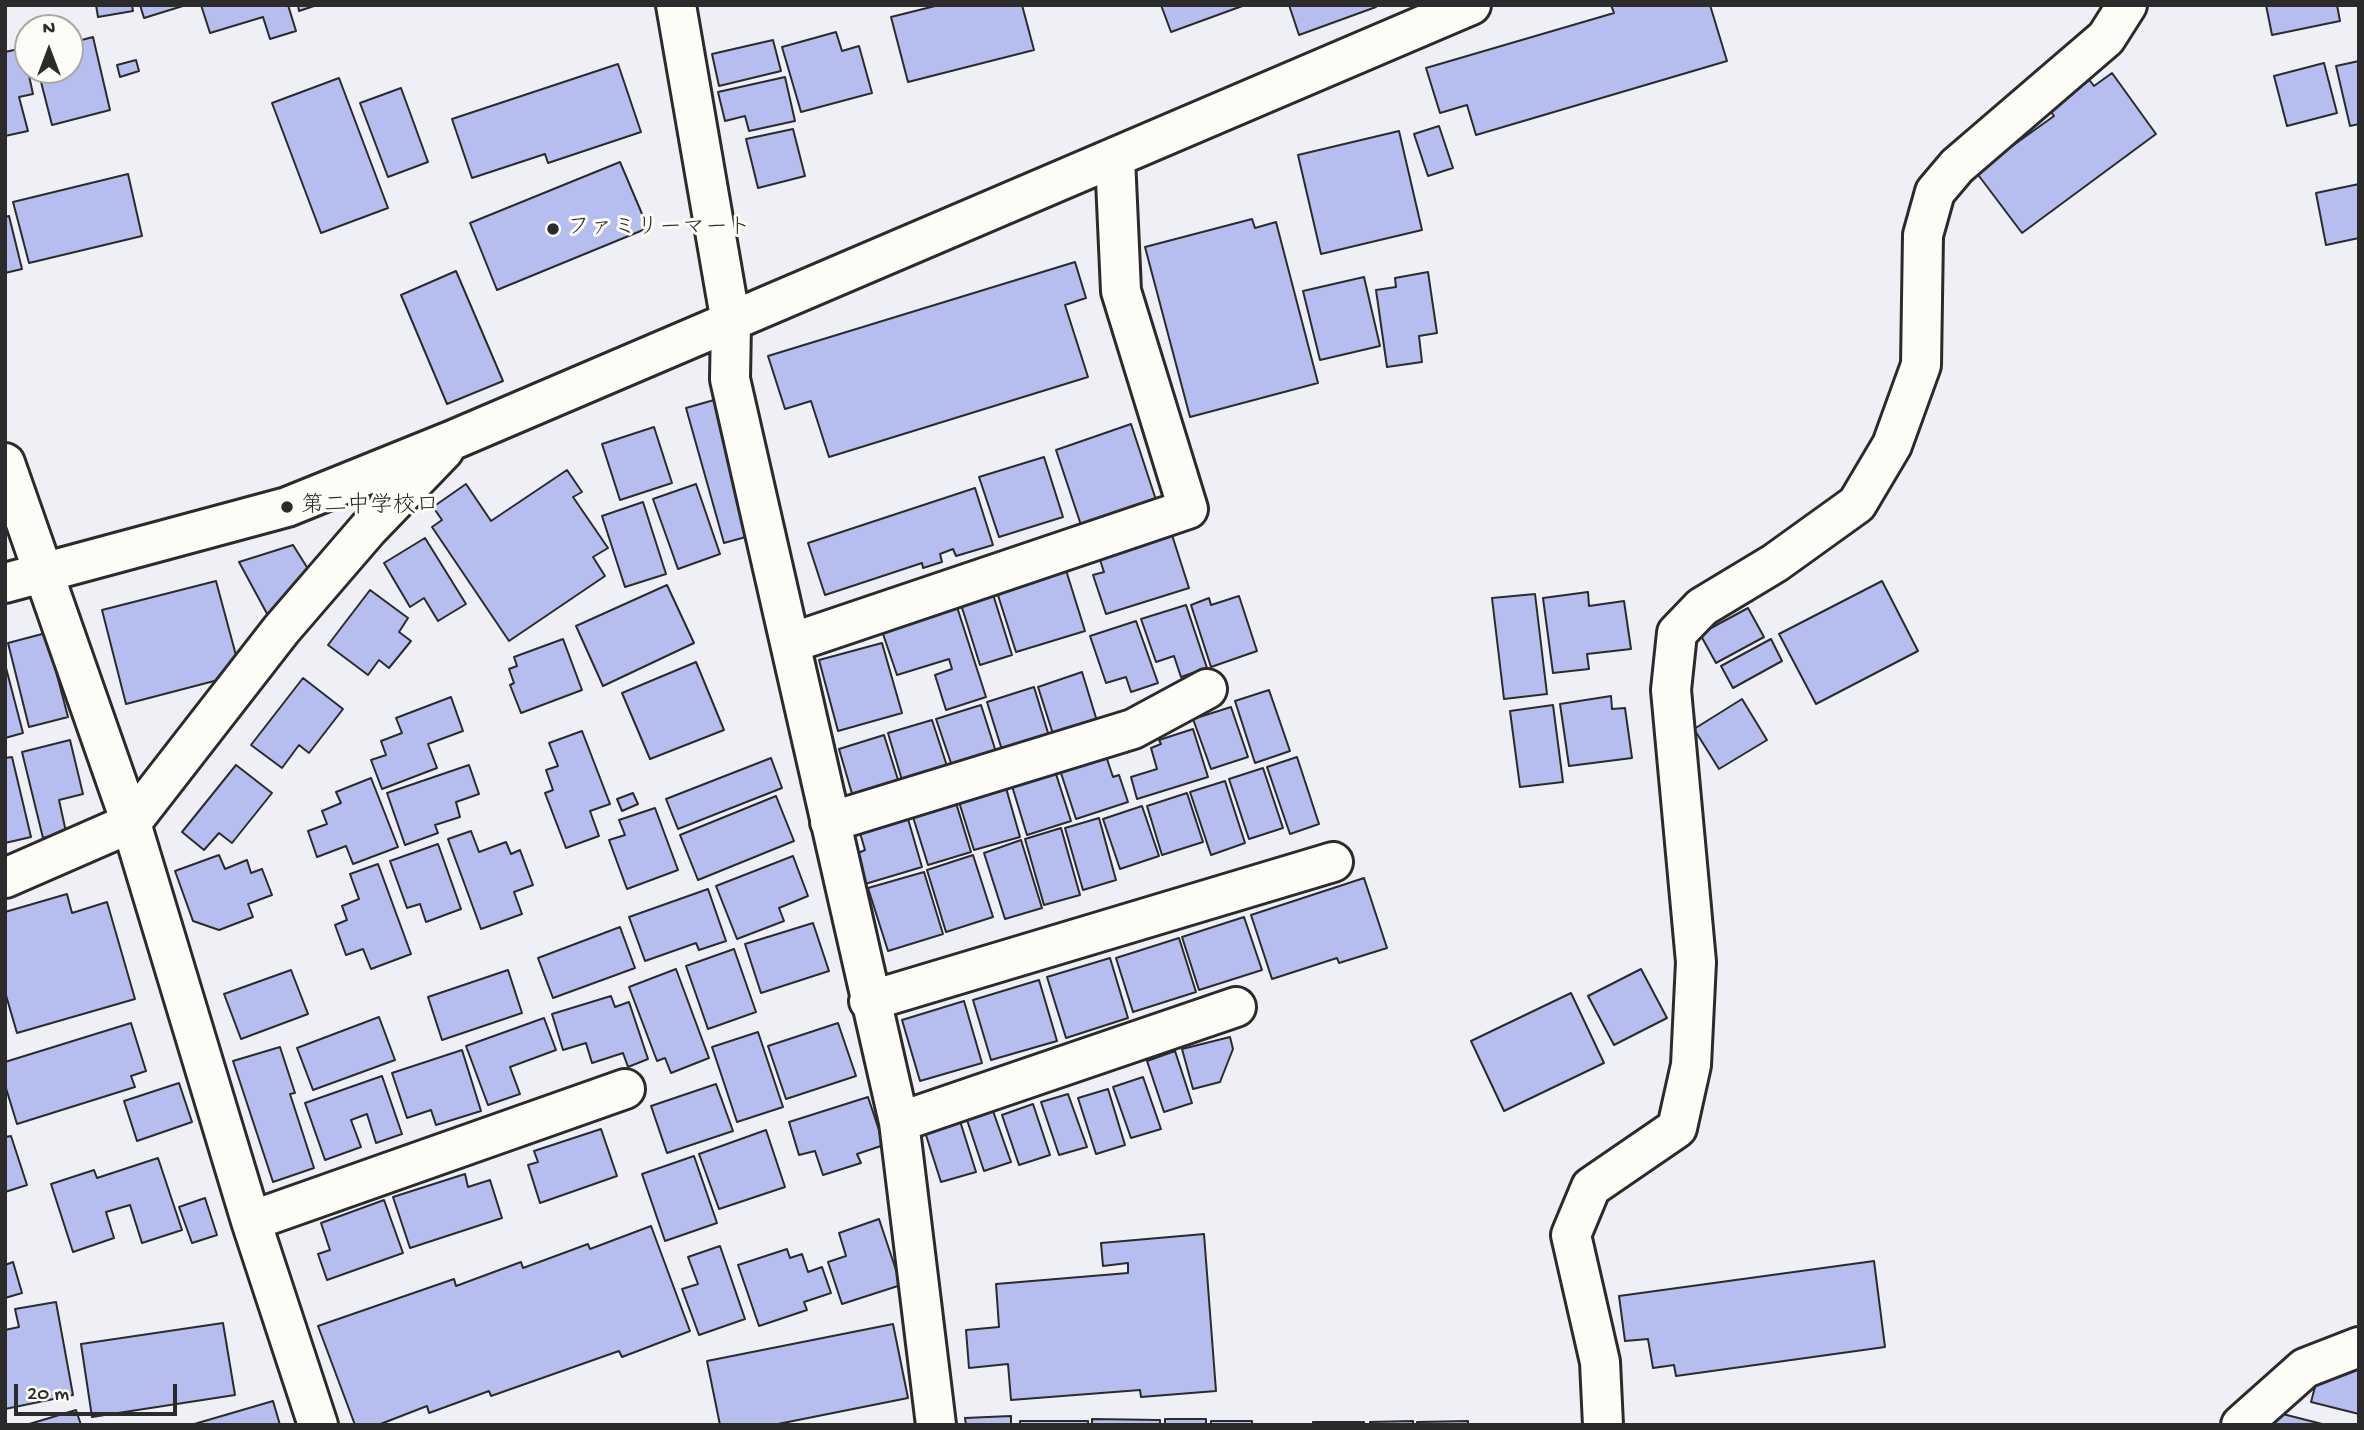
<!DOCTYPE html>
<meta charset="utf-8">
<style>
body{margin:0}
#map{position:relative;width:2364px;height:1430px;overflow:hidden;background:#eff0f6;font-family:"Gochi Hand",sans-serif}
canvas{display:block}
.frame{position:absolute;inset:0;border:7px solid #2b2b2b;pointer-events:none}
.north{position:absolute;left:14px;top:14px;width:70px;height:70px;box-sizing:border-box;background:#fdfcf7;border:2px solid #a9a8a5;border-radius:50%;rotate:0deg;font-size:19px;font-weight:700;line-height:28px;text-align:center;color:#2b2b2b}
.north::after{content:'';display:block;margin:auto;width:24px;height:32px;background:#2b2b2b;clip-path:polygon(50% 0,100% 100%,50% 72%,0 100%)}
.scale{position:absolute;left:14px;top:1384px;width:163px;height:32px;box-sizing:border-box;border:4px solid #2b2b2b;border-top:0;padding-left:9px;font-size:21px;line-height:24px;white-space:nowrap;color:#2b2b2b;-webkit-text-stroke:5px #fdfcf7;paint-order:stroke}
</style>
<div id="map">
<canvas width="2364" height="1430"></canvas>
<div class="frame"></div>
<div class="north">N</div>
<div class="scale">20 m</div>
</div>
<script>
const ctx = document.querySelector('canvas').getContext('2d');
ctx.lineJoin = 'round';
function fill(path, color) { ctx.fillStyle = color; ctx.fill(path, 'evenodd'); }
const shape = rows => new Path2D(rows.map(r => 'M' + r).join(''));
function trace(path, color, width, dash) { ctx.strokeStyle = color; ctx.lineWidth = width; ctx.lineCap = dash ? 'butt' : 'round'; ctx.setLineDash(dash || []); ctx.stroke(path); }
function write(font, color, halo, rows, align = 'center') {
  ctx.font = font + ' "Gochi Hand","Klee One",sans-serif'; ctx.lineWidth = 6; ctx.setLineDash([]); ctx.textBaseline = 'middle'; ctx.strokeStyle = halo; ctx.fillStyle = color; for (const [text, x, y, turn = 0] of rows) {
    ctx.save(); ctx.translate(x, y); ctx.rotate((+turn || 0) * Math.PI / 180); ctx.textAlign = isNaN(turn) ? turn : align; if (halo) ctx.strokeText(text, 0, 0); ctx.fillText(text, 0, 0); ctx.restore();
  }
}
const building = shape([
 [96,5,132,5,133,11,98,17,96,5],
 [140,5,186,5,144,18,140,5],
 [201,5,288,5,296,31,270,39,263,17,210,33,201,5],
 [298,5,317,5,299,11,298,5],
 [939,5,1022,5,1034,50,908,82,891,17,939,5],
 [1161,5,1245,5,1171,32,1161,5],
 [1289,5,1375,5,1376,7,1299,35,1289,5],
 [1611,5,1710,5,1727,61,1476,135,1467,105,1440,113,1426,68,1614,13,1611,5],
 [2266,5,2337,5,2340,21,2272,35,2266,5],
 [836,32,842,51,859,46,872,93,801,112,782,47,836,32],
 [93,37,110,110,52,125,38,70,70,70,70,43,93,37],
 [773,40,781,71,719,86,712,54,773,40],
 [23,48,33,94,19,97,28,131,5,136,5,52,23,48],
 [136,60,139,71,120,77,117,65,136,60],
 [2359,61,2359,124,2350,126,2336,66,2359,61],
 [2324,63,2337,113,2287,126,2274,76,2324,63],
 [618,64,641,132,548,163,545,154,472,178,452,119,618,64],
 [2112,73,2156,134,2022,233,1976,172,2054,116,2047,106,2087,77,2094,86,2112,73],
 [785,77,795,121,749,131,745,116,725,121,718,92,785,77],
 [339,78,388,208,321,233,272,103,339,78],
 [401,88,428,162,388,177,360,103,401,88],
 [1439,126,1453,168,1428,176,1414,134,1439,126],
 [793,129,805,176,758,188,746,139,793,129],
 [1399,131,1422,230,1321,254,1298,155,1399,131],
 [620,162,648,228,497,290,470,223,620,162],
 [128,174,142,236,29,263,13,202,128,174],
 [2359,184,2359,238,2326,245,2316,193,2359,184],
 [9,216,22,269,5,273,5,217,9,216],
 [1252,219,1255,228,1276,222,1318,383,1190,417,1145,247,1252,219],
 [1075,262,1086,298,1065,305,1088,377,829,457,811,401,785,409,768,356,1075,262],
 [456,271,503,381,447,404,401,295,456,271],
 [1428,272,1437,333,1419,336,1422,362,1387,367,1376,290,1396,287,1395,278,1428,272],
 [1364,277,1380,346,1320,360,1303,291,1364,277],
 [721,398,753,535,724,543,686,408,721,398],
 [1131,424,1156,500,1081,525,1056,450,1131,424],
 [654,427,672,483,620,500,602,444,654,427],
 [1044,457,1063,517,999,537,979,477,1044,457],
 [567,470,582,492,573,497,608,548,593,557,605,576,509,641,432,527,442,520,433,507,466,484,491,521,567,470],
 [696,484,720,554,678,569,653,499,696,484],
 [975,488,993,545,956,556,953,549,940,554,942,562,923,568,922,563,825,595,808,543,975,488],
 [643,502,666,574,625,587,602,516,643,502],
 [1172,535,1189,588,1106,614,1093,575,1104,572,1099,557,1172,535],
 [425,538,466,604,438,621,424,598,410,607,384,563,425,538],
 [293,545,310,572,271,621,239,562,293,545],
 [1065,567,1085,631,1016,652,996,589,1065,567],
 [216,581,241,674,126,704,102,610,216,581],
 [1882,581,1918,651,1816,704,1779,634,1882,581],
 [667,585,694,643,603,686,576,626,667,585],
 [991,588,1012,655,980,665,959,598,991,588],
 [370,590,408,618,399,632,411,641,389,668,379,660,368,675,328,645,370,590],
 [1588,592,1589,606,1624,601,1631,649,1587,654,1589,669,1553,673,1543,598,1588,592],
 [1535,594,1547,694,1504,699,1492,598,1535,594],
 [1239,596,1257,651,1211,667,1191,605,1209,598,1211,605,1239,596],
 [1186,605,1207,668,1181,677,1174,656,1156,662,1141,619,1186,605],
 [957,607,986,697,946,710,935,675,952,669,949,659,897,675,882,631,957,607],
 [1748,608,1764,637,1716,663,1700,634,1748,608],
 [1136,621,1158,683,1131,692,1126,677,1106,683,1090,636,1136,621],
 [46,633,68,717,29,727,8,643,46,633],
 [563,639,582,690,521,713,510,685,514,683,509,669,517,666,514,657,563,639],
 [1771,639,1782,661,1733,688,1721,666,1771,639],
 [882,643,902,713,838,731,819,660,882,643],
 [696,662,724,730,650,759,622,693,696,662],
 [5,664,23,733,5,738,5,664],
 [1082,672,1097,721,1053,734,1038,687,1082,672],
 [303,678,343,709,309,753,299,745,282,768,251,745,303,678],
 [1034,687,1049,736,1002,750,987,702,1034,687],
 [1269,690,1290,751,1255,763,1235,701,1269,690],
 [1611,696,1612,709,1625,708,1632,758,1569,766,1560,704,1611,696],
 [451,697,463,731,428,744,437,768,382,789,371,760,386,755,381,741,402,733,396,718,451,697],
 [1742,699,1767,740,1719,769,1694,729,1742,699],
 [981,705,996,752,952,766,936,719,981,705],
 [1553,705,1563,782,1520,787,1510,711,1553,705],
 [1231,707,1248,757,1211,769,1193,719,1231,707],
 [932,720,947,766,902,780,888,733,932,720],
 [1193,729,1208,777,1137,799,1131,777,1157,769,1151,748,1161,744,1159,740,1193,729],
 [582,731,610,804,590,811,599,836,566,848,545,793,553,790,546,770,558,766,549,743,582,731],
 [884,735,899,783,853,797,839,749,884,735],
 [70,740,83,794,59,800,66,832,43,838,22,752,70,740],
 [1106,756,1113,777,1119,775,1128,802,1076,819,1060,770,1106,756],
 [12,757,31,837,5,843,5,758,12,757],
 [1297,757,1319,824,1290,834,1267,767,1297,757],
 [771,758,782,788,678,829,666,799,771,758],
 [236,765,272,793,232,843,219,833,204,850,182,832,236,765],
 [469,765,479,794,456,802,460,817,435,825,438,833,405,845,387,793,469,765],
 [1263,768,1283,828,1249,839,1229,779,1263,768],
 [1056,774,1071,821,1027,835,1012,786,1056,774],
 [371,778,398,847,353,864,346,846,317,857,308,831,327,824,322,811,341,803,336,792,371,778],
 [1225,781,1245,843,1211,855,1190,792,1225,781],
 [1006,788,1020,837,974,850,959,802,1006,788],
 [633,793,638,804,622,811,617,799,633,793],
 [1187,793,1203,842,1162,855,1147,806,1187,793],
 [776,796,794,841,698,880,680,835,776,796],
 [956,803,971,852,928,865,913,817,956,803],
 [1142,806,1159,856,1120,869,1103,819,1142,806],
 [655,808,678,870,627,889,609,840,625,835,619,820,655,808],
 [1099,818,1116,880,1083,890,1065,828,1099,818],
 [908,819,922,867,865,884,856,854,865,850,860,833,908,819],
 [1061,828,1080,895,1044,905,1025,839,1061,828],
 [471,831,479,852,506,842,511,854,520,850,533,885,514,892,522,914,481,929,448,839,471,831],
 [1021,840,1042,908,1005,919,984,853,1021,840],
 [438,844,461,909,426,922,420,904,407,908,390,861,438,844],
 [219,855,225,869,247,860,251,873,262,869,272,895,248,904,253,917,219,930,193,921,175,871,219,855],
 [973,855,993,917,946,932,927,870,973,855],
 [793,856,808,896,779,908,784,921,737,939,716,886,793,856],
 [378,864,411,954,371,969,363,949,346,955,335,925,347,920,342,906,359,899,350,874,378,864],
 [924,872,943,934,888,951,868,888,924,872],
 [1364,878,1387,948,1339,963,1337,958,1272,979,1251,915,1364,878],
 [708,889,726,941,699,950,696,943,645,961,629,917,708,889],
 [67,894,72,913,107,902,135,999,17,1033,5,992,5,912,67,894],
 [1244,917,1262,970,1199,990,1182,937,1244,917],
 [813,923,829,971,761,993,745,944,813,923],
 [620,927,635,968,553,998,538,958,620,927],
 [1179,938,1196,992,1133,1012,1116,958,1179,938],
 [734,949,756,1012,708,1029,686,966,734,949],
 [1110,958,1128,1018,1066,1038,1047,977,1110,958],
 [676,969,709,1058,671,1073,665,1058,657,1061,629,987,676,969],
 [1641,969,1667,1018,1614,1045,1588,996,1641,969],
 [291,970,308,1014,241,1039,224,994,291,970],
 [508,970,522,1013,442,1040,428,997,508,970],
 [1039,980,1057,1041,991,1060,973,1000,1039,980],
 [1571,993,1604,1063,1504,1111,1471,1041,1571,993],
 [611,996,615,1007,629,1002,648,1059,628,1067,623,1053,592,1063,586,1043,563,1050,552,1014,611,996],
 [964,1001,982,1063,920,1081,902,1020,964,1001],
 [379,1017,395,1060,313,1090,297,1048,379,1017],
 [544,1018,556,1050,510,1067,520,1094,488,1105,466,1046,544,1018],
 [131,1023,146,1071,131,1076,135,1087,17,1124,5,1085,5,1062,131,1023],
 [838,1023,856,1076,786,1099,768,1046,838,1023],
 [758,1032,783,1107,737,1122,712,1047,758,1032],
 [1230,1037,1233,1049,1220,1082,1193,1089,1182,1049,1230,1037],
 [280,1047,295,1093,290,1094,314,1168,273,1182,233,1061,280,1047],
 [462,1050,481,1111,436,1125,431,1110,407,1118,392,1073,462,1050],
 [1175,1051,1192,1103,1164,1112,1147,1061,1175,1051],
 [382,1076,402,1134,376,1143,367,1114,351,1120,361,1147,325,1160,305,1103,382,1076],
 [1143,1077,1161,1129,1131,1138,1113,1087,1143,1077],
 [179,1083,192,1122,137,1141,124,1101,179,1083],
 [716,1084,733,1131,667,1153,651,1106,716,1084],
 [1108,1089,1125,1145,1096,1154,1078,1098,1108,1089],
 [1068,1094,1087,1147,1059,1155,1041,1102,1068,1094],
 [868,1097,884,1145,857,1154,861,1163,823,1175,815,1151,799,1155,789,1122,868,1097],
 [1033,1104,1050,1155,1019,1165,1002,1115,1033,1104],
 [993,1111,1011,1162,984,1171,967,1120,993,1111],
 [960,1121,976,1172,941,1182,925,1132,960,1121],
 [601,1129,617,1176,540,1203,528,1165,538,1162,534,1151,601,1129],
 [766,1130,785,1187,719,1209,699,1154,766,1130],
 [11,1136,27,1185,5,1192,5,1137,11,1136],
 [694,1156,717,1223,665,1241,642,1174,694,1156],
 [158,1158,182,1230,142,1243,130,1205,106,1212,114,1238,73,1252,51,1184,94,1170,97,1178,158,1158],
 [465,1174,468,1187,490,1180,502,1218,410,1248,393,1197,465,1174],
 [205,1198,217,1235,192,1243,179,1207,205,1198],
 [384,1200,403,1253,327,1280,318,1254,330,1250,321,1223,384,1200],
 [879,1219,901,1285,842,1304,828,1262,846,1256,839,1233,879,1219],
 [651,1226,690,1331,622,1357,619,1351,491,1396,489,1391,429,1413,427,1406,378,1425,355,1425,318,1326,454,1279,456,1286,521,1262,523,1268,588,1244,590,1249,651,1226],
 [1204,1234,1216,1391,1141,1397,1140,1390,1011,1400,1008,1364,969,1368,966,1330,999,1327,996,1284,1128,1273,1128,1263,1103,1266,1101,1243,1204,1234],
 [720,1246,745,1319,699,1335,682,1289,698,1284,688,1257,720,1246],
 [787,1249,790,1258,802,1254,808,1272,822,1267,831,1293,804,1302,807,1310,759,1326,738,1265,787,1249],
 [1874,1261,1885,1347,1676,1376,1674,1365,1653,1368,1648,1339,1625,1341,1619,1296,1874,1261],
 [13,1262,22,1293,5,1298,5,1265,13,1262],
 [56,1302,73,1395,5,1409,5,1330,19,1327,15,1309,56,1302],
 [223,1323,235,1395,92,1417,81,1344,223,1323],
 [893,1324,908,1398,773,1425,720,1425,707,1361,893,1324],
 [2359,1364,2359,1414,2311,1402,2316,1383,2359,1364],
 [273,1401,280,1425,191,1425,273,1401],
 [76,1410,81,1425,26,1425,76,1410],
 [2275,1412,2326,1425,2272,1425,2275,1412],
 [1011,1416,1011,1425,966,1425,965,1418,1011,1416],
 [1092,1419,1160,1420,1160,1425,1092,1425,1092,1419],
 [1165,1419,1206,1419,1206,1425,1165,1425,1165,1419],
 [1020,1421,1088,1421,1088,1425,1020,1425,1020,1421],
 [1211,1421,1252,1421,1252,1425,1211,1425,1211,1421],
 [1413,1421,1413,1425,1370,1425,1370,1422,1413,1421],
 [1468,1421,1468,1425,1417,1425,1417,1422,1468,1421],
 [1313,1422,1364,1422,1364,1425,1313,1425,1313,1422]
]);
fill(building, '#b6bef0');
trace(building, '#2b2b2b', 2);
const street = shape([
 [676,5,731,323,730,379,899,1122,936,1425],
 [5,463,131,823,251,1221,318,1425],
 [5,583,287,507,453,440,1471,5],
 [791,643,1188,509,1121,291,1115,158],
 [830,822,1133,729,1207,689],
 [5,878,131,823,281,630,368,529,444,450],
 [869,1001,1333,862],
 [899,1122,1236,1007],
 [251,1221,625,1089],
 [1603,1425,1600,1362,1571,1235,1591,1187,1677,1128,1691,1065,1696,962,1671,690,1677,633,1702,607,1775,563,1857,504,1892,445,1921,365,1923,235,1935,192,1957,166,2106,38,2127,5],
 [2241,1425,2305,1368,2359,1347]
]);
trace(street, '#2b2b2b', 44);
trace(street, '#fdfcf7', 38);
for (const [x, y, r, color] of [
 [553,229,7,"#2b2b2b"],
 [287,507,7,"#2b2b2b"]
]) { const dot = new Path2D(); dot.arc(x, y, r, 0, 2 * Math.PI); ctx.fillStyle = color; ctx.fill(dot); trace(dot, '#fdfcf7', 2.5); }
write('23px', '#2b2b2b', '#fdfcf7', [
 ["ファミリーマート",567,229],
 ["第二中学校口",301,507]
], 'left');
</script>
